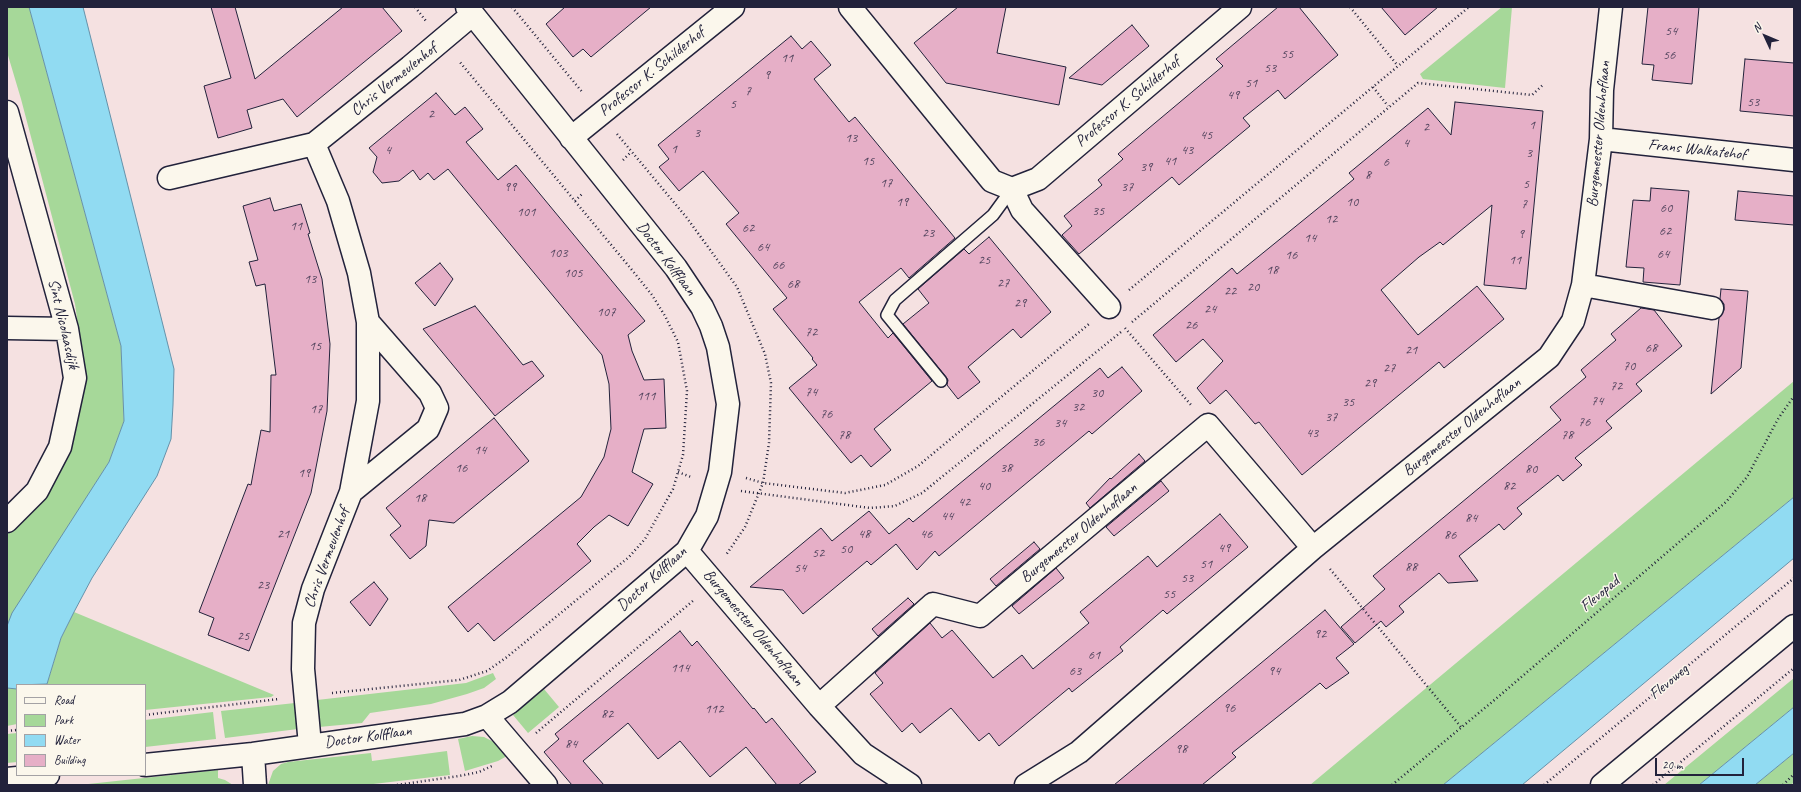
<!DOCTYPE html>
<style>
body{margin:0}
#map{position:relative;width:1801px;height:792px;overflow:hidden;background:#f5e1e1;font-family:Caveat,sans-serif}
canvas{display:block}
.frame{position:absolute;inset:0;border:8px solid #22223b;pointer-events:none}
.legend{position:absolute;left:16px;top:684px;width:130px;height:92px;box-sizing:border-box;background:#fbf7ec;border:1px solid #a4a2a5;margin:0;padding:5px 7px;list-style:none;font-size:12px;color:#22223b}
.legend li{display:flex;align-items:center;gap:8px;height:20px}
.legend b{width:20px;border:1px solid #a4a2a5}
.north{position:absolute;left:1745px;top:16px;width:40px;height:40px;-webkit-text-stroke:3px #fbf7ec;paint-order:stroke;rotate:314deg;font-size:11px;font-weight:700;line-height:16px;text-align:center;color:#22223b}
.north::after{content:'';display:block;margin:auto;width:14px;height:18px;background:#22223b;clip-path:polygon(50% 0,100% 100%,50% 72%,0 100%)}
.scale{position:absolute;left:1655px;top:758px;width:89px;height:18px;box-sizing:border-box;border:2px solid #22223b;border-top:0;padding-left:5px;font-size:12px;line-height:14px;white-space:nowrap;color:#22223b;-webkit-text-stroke:3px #fbf7ec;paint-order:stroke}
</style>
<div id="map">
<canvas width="1801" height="792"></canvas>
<div class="frame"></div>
<ul class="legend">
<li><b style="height:5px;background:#fbf7ec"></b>Road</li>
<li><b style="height:11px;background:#a6d899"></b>Park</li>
<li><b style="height:11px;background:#91dbf2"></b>Water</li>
<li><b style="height:11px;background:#e6afc7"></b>Building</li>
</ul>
<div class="north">N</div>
<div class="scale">20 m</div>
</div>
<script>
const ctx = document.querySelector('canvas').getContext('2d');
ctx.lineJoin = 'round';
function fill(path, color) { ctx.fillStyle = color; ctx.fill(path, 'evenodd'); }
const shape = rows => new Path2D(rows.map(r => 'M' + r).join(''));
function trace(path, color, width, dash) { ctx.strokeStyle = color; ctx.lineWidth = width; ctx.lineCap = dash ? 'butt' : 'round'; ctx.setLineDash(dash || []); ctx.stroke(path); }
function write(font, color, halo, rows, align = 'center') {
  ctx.font = font + ' Caveat,sans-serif'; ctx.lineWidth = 3; ctx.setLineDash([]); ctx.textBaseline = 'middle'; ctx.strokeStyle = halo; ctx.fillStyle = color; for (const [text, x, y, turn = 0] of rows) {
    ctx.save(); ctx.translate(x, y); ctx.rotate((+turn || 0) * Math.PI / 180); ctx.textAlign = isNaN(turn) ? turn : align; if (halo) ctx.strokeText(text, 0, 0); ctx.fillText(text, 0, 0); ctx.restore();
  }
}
fill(shape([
 [7,7,29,7,121,346,124,421,109,462,13,613,7,626,7,534,42,497,58,477,73,444,86,382,75,304,21,99,7,52],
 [1502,7,1512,7,1505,88,1423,79,1420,74],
 [1794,381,1794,497,1443,785,1310,785],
 [74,612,274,695,271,697,145,710,145,685,44,685,47,684,61,638],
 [493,673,496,679,484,688,467,694,431,704,370,713,362,723,319,727,317,700,466,683],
 [1794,678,1794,707,1699,785,1664,785],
 [7,688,17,689,17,724,7,726],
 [544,689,559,707,528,733,513,715],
 [295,703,298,729,225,738,221,711],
 [213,712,216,739,145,747,145,720],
 [17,733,17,762,7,763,7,734],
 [472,736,484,737,494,742,507,756,498,761,465,771,458,739],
 [447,751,450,775,365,785,268,785,273,771,281,764,288,762,371,753,372,761],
 [1794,753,1794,782,1791,785,1755,785],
 [218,770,218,778,225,780,233,785,79,785]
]), '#a6d899');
const water = shape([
 [29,7,83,7,174,369,173,405,171,439,157,476,92,578,74,612,61,638,47,684,17,685,17,689,7,688,7,626,12,613,109,462,124,421,121,346,29,7],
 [1794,497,1794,558,1546,765,1522,785,1443,785,1794,497],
 [1794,707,1794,753,1755,785,1699,785,1794,707]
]);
fill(water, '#91dbf2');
trace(water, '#6591a9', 1);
const building = shape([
 [211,7,235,7,255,79,343,7,382,7,402,31,297,117,283,99,247,110,252,128,218,138,204,86,231,78,211,7],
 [565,7,651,7,591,57,583,49,573,57,546,24,565,7],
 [958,7,1006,7,997,53,1066,67,1059,105,946,83,914,43,958,7],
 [1278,7,1299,7,1338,55,1285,99,1278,90,1243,118,1250,126,1197,170,1179,185,1172,177,1079,254,1062,235,1072,226,1064,216,1102,185,1098,180,1123,159,1118,154,1223,66,1216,59,1278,7],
 [1381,7,1438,7,1405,35,1381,7],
 [1648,7,1699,7,1692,84,1652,80,1654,65,1642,64,1648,7],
 [1132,25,1149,46,1102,85,1069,78,1132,25],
 [791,36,802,49,811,41,831,65,814,79,849,122,855,117,955,238,909,278,901,268,859,302,888,338,893,333,932,381,874,429,891,450,871,467,861,455,851,463,789,388,817,365,812,359,813,358,773,309,787,298,726,224,739,213,703,171,679,191,659,167,669,159,658,145,791,36],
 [1745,59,1794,63,1794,116,1740,111,1745,59],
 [436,93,455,115,465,107,483,129,466,142,498,180,516,165,645,321,628,335,632,351,644,380,664,379,666,428,644,429,632,472,653,484,628,526,609,515,594,527,577,544,591,561,494,641,478,623,468,632,448,607,581,497,604,457,611,429,609,384,602,355,448,169,434,180,428,173,420,180,413,170,399,181,382,183,373,172,377,157,369,148,436,93],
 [1455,102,1543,111,1526,289,1484,285,1492,205,1443,245,1440,242,1419,257,1381,290,1418,335,1477,286,1504,319,1444,368,1439,362,1302,475,1259,422,1255,424,1226,390,1210,404,1197,388,1223,361,1203,339,1176,362,1153,335,1232,268,1237,274,1354,179,1349,173,1428,108,1451,135,1455,102],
 [1651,188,1689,191,1680,285,1643,282,1644,268,1626,267,1633,200,1650,201,1651,188],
 [1738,191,1794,196,1794,225,1735,220,1738,191],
 [270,198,274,211,301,204,310,233,308,234,322,279,330,344,327,411,311,493,249,651,208,635,214,618,199,612,248,484,251,485,261,430,270,432,271,375,276,375,265,284,256,286,249,262,258,260,243,206,270,198],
 [989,237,1051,312,1021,338,1013,329,968,367,980,382,958,399,947,385,948,380,946,377,903,324,929,303,918,289,964,249,969,254,989,237],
 [440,263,453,279,435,306,415,283,440,263],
 [1721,289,1748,291,1741,368,1711,394,1719,318,1724,310,1724,304,1720,299,1721,289],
 [475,306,523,365,532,361,544,376,495,416,423,329,475,306],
 [1641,308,1654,310,1682,346,1636,384,1642,391,1606,421,1612,428,1575,458,1582,465,1563,481,1558,475,1517,508,1522,514,1504,530,1499,524,1459,556,1478,581,1448,583,1439,573,1399,606,1404,612,1386,627,1381,621,1355,643,1341,627,1385,589,1373,576,1561,420,1550,407,1586,377,1581,370,1616,340,1611,334,1641,308],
 [1122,367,1142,391,1092,434,1089,431,939,556,935,551,917,570,896,544,871,565,867,561,803,614,783,590,750,587,821,528,832,541,869,511,889,534,909,518,913,522,1100,368,1108,378,1122,367],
 [494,418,529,461,454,523,429,520,426,546,410,559,390,535,401,526,386,508,494,418],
 [1139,454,1145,461,1090,508,1086,503,1110,478,1111,479,1139,454],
 [1161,481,1169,491,1114,536,1106,527,1161,481],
 [1220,514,1248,547,1167,614,1163,610,1120,647,1123,651,1072,692,1069,688,999,746,989,733,979,741,951,708,920,733,912,723,902,732,870,694,883,683,875,673,930,623,942,638,952,630,993,678,1022,655,1033,669,1089,623,1080,612,1148,556,1157,567,1220,514],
 [1034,542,1040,549,996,586,990,579,1034,542],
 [1056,568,1064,578,1019,614,1012,606,1056,568],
 [374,582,388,599,370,626,350,602,374,582],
 [908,598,914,604,878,636,872,629,908,598],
 [1325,610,1354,644,1336,658,1349,673,1326,689,1320,683,1232,753,1236,757,1202,785,1114,785,1325,610],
 [680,631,692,646,697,641,753,709,754,708,766,723,772,718,816,772,798,785,777,785,746,747,710,777,680,741,658,759,628,723,583,761,604,785,572,785,544,752,559,739,555,734,680,631]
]);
fill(building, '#e6afc7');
trace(building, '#22223b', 1);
const service = shape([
 [941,381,887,315,895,300,993,215,1012,189]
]);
const minor = shape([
 [850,7,992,181,1012,189,1038,179,1240,7],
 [7,112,67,329,75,378,60,447,37,491,7,521],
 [571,138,733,7],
 [1601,139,1794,160],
 [169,178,314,144,410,67,473,14],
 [1012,189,1022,210,1109,307],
 [1583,285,1712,308],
 [7,328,67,329],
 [351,492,428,429,437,408,430,393,368,322],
 [687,551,819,706,863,754,910,785],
 [819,706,933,604,980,616,1208,425,1313,548],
 [487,716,546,785],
 [310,745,303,669,304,623,313,589,351,492,368,401,368,322,359,273,338,201,314,144],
 [253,754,255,785],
 [145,765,253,754,465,724,487,716,510,702,687,551,707,516,720,472,728,404,718,347,711,326,702,307,676,268,467,7],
 [7,779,48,775],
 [1026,785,1079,752,1313,548,1549,357,1573,321,1583,285,1601,139,1602,90,1611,7]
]);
const secondary = shape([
 [1602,785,1794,626]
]);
trace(service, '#22223b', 14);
trace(minor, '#22223b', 25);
trace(secondary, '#22223b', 25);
trace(shape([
 [415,7,426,21],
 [512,7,583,93],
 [1350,7,1398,66],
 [1373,87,1388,106],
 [617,134,687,218,737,287,765,354,771,383,769,443,763,483,745,527,726,555],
 [623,160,631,152],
 [575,201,582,194],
 [1129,290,1469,7],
 [1132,322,1418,83,1532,95,1544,84],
 [1125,328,1191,405],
 [678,472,691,477],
 [746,478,763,483,845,493,885,485,918,466,1089,324],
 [741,491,870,508,895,506,922,493,1121,332],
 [1330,569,1461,727],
 [332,693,459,680,487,671,507,657,629,557,645,539,673,489,683,455,687,391,678,342,665,316,652,295,632,270,459,61],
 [145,715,279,699],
 [7,731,17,730],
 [536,733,694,600],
 [397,785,459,776,479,772,494,765],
 [1392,785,1498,697,1726,502,1747,477,1778,419,1794,396],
 [1544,785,1794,578],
 [1653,785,1794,668],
 [1783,785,1794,774]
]), '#22223b', 2.5, [1, 3]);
trace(service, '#fbf7ec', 11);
trace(minor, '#fbf7ec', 22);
trace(secondary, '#fbf7ec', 22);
write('14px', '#53455e', null, [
 ["54",1671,31],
 ["55",1287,54],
 ["56",1669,55],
 ["11",787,58],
 ["53",1270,68],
 ["9",767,75],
 ["51",1251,83],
 ["7",748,91],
 ["49",1233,95],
 ["53",1753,102],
 ["5",733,104],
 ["2",431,114],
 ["1",1532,125],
 ["2",1426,127],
 ["3",697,133],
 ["45",1206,135],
 ["13",851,138],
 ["4",1406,143],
 ["1",674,149],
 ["4",388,150],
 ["43",1187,150],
 ["3",1529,153],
 ["15",868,161],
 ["41",1170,161],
 ["6",1386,162],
 ["39",1146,167],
 ["8",1368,175],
 ["17",886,183],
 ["5",1526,184],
 ["99",510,187],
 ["37",1127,187],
 ["19",902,202],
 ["10",1352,202],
 ["7",1524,204],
 ["60",1666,208],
 ["35",1098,211],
 ["101",526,212],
 ["12",1331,219],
 ["11",296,226],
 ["62",748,228],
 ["62",1665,231],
 ["23",928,233],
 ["9",1521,234],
 ["14",1310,238],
 ["64",763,247],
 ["103",558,253],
 ["64",1663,254],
 ["16",1291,255],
 ["25",984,260],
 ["11",1515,260],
 ["66",778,265],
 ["18",1272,270],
 ["105",573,273],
 ["13",310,279],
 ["27",1003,283],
 ["68",793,284],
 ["20",1253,287],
 ["22",1230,291],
 ["29",1020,303],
 ["24",1210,309],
 ["107",606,312],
 ["26",1191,325],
 ["72",811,332],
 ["15",315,346],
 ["68",1651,348],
 ["21",1411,350],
 ["70",1629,366],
 ["27",1389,368],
 ["29",1370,383],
 ["72",1616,386],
 ["74",811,392],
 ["30",1097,393],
 ["111",646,396],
 ["74",1597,401],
 ["35",1348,402],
 ["32",1078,407],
 ["17",316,409],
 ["76",826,414],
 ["37",1331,417],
 ["76",1584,422],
 ["34",1060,423],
 ["43",1312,433],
 ["78",844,435],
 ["78",1567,435],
 ["36",1038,442],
 ["14",480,450],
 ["16",461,468],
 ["38",1006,468],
 ["80",1531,469],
 ["19",304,473],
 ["40",984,486],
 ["82",1509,486],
 ["18",420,498],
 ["42",964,502],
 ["44",947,516],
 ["84",1471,518],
 ["21",283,534],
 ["48",864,534],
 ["46",926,534],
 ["86",1450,535],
 ["49",1224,548],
 ["50",846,549],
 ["52",818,553],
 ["51",1206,564],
 ["88",1411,567],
 ["54",800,568],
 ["53",1187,578],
 ["23",263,585],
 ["55",1169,594],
 ["92",1320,634],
 ["25",243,636],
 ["61",1094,655],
 ["114",680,668],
 ["63",1075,671],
 ["94",1274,671],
 ["96",1229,708],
 ["112",714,709],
 ["82",607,714],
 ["84",571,744],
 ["98",1181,749]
]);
write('16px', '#22223b', '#fbf7ec', [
 ["Professor K. Schilderhof",652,72,-39],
 ["Chris Vermeulenhof",394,80,-39],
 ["Professor K. Schilderhof",1128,102,-40],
 ["Burgemeester Oldenhoflaan",1599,134,-85],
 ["Frans Walkatehof",1697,150,6],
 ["Doctor Kolfflaan",666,259,53],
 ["Sint Nicolaasdijk",63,324,77],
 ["Burgemeester Oldenhoflaan",1462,427,-39],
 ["Burgemeester Oldenhoflaan",1079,533,-40],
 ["Chris Vermeulenhof",327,558,-70],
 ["Doctor Kolfflaan",652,579,-42],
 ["Flevopad",1600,594,-40],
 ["Burgemeester Oldenhoflaan",753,628,50],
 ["Flevoweg",1669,682,-40],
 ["Doctor Kolfflaan",368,737,-8]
]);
</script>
